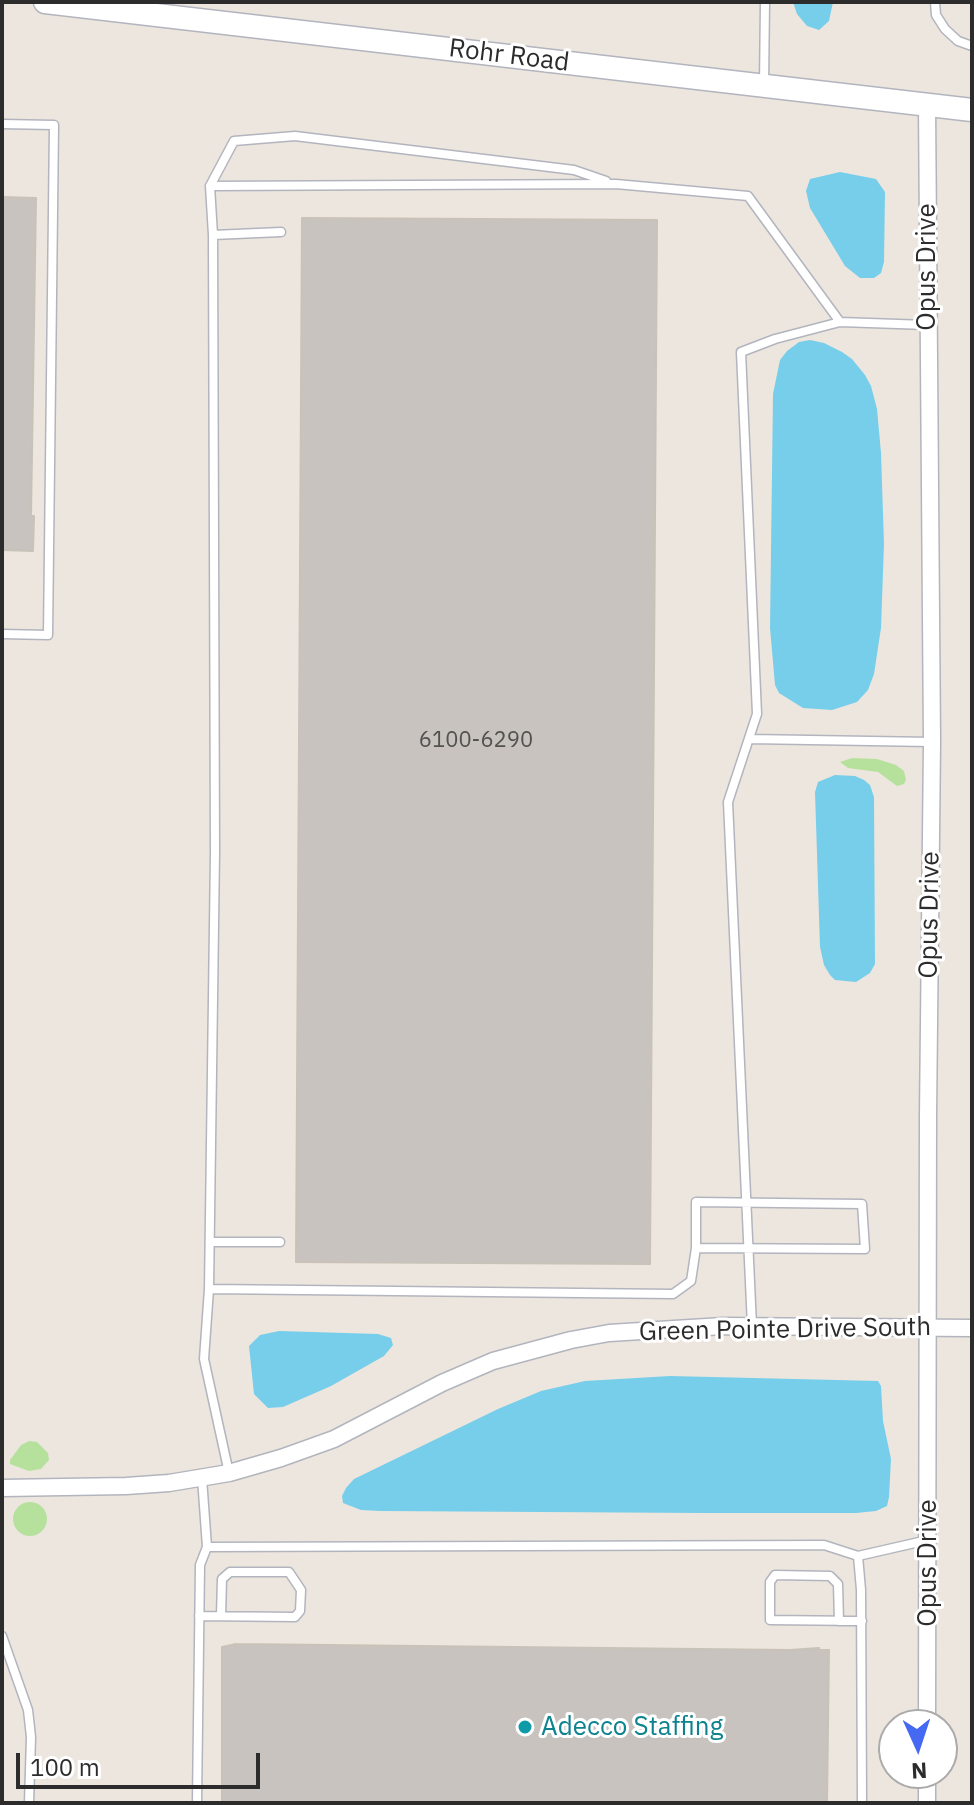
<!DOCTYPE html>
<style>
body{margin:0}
#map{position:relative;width:974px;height:1805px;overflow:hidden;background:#ede6de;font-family:"IBM Plex Sans",sans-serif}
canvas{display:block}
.frame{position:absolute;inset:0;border:4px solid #2c2c2c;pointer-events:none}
.north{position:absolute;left:878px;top:1709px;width:80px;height:80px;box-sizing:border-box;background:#fff;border:2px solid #ababab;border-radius:50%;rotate:177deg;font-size:22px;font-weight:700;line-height:32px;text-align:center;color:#2c2c2c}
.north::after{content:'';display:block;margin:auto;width:28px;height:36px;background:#4569f3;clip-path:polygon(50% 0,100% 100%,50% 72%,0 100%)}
.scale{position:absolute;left:16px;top:1753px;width:244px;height:36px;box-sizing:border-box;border:4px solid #2c2c2c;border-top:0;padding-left:10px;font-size:24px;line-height:28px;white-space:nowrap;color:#2c2c2c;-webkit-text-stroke:6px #fff;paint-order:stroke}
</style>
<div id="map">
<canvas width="974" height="1805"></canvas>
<div class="frame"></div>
<div class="north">N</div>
<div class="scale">100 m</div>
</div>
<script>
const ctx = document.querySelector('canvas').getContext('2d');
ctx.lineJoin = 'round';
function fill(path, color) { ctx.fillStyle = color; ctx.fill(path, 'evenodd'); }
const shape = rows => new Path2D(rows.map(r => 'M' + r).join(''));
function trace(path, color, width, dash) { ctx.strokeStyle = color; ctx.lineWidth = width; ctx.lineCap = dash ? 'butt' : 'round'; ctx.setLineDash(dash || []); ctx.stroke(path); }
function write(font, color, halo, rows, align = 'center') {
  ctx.font = font + ' "IBM Plex Sans",sans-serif'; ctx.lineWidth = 6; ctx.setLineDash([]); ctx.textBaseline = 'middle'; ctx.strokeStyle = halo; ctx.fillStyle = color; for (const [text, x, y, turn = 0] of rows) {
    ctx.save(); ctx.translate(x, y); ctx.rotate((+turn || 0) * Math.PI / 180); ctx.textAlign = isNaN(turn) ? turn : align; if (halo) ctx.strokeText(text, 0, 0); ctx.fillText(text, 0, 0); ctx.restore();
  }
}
fill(shape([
 [852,758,877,759,896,765,904,771,906,780,904,784,897,786,878,772,848,768,840,762],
 [29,1441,37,1442,48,1453,49,1460,41,1469,29,1471,10,1464,10,1460,21,1445],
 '13 1519a17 17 0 1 1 34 0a17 17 0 1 1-34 0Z'
]), '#b6e19d');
fill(shape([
 [793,2,833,2,829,21,819,30,807,26,797,14],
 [840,172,876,179,885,192,884,262,881,273,874,278,860,278,845,266,810,208,806,191,810,179],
 [810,340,824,343,842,352,852,359,865,375,871,386,877,409,881,453,884,544,881,628,874,674,868,690,857,702,832,710,803,708,779,693,775,685,770,628,773,394,780,360,787,351,799,342],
 [835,775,855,776,864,780,870,785,874,797,875,964,870,973,856,982,835,980,830,975,824,965,820,947,815,792,818,782],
 [279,1331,378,1334,391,1338,393,1345,384,1356,331,1386,283,1407,268,1408,254,1394,249,1346,260,1335],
 [670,1376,878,1381,881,1386,883,1421,891,1459,889,1497,887,1506,876,1511,856,1513,702,1513,380,1511,361,1510,343,1503,342,1496,346,1488,354,1479,498,1409,541,1391,585,1381]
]), '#76ceea');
const building = shape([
 [2,197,36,198,31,516,34,516,33,551,2,550,2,197],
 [302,218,657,220,650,1264,296,1262,302,218],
 [236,1644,790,1650,819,1648,819,1650,829,1650,827,1803,222,1803,222,1647,236,1644]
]);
fill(building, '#c8c3be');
trace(building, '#c8c2b8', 2);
const lane = shape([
 [935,2,936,15,945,29,958,41,972,46],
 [764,85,765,2],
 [2,124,54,125,48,635,2,634],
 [210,186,234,141,295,136,574,170,606,181],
 [281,232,213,235,210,186,616,184,748,196,840,322],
 [749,739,931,742],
 [210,1242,280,1242],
 [209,1289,215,852,213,235],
 [752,1326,728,802,757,714,741,352,775,339,840,322,927,325],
 [229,1473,204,1359,209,1289,673,1294,691,1281,696,1248,865,1249,862,1204,696,1202,696,1248],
 [207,1547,824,1545,858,1556,861,1590,862,1803],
 [858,1556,928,1540],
 [199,1616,295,1617,300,1611,301,1590,289,1572,230,1572,222,1579,221,1616],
 [839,1621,838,1584,830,1576,775,1575,770,1582,770,1620,862,1621],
 [2,1636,28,1710,31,1737,29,1803],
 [197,1803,200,1565,207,1547,202,1478]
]);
const street = shape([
 [927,105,932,742,928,1116,927,1725],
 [2,1488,126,1486,169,1483,229,1473,281,1458,334,1439,442,1383,493,1361,571,1340,609,1333,723,1326,972,1328],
 [927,1803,927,1773]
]);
const secondary = shape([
 [45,2,972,110]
]);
trace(lane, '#b2b5be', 11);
trace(street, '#b2b5be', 19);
trace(secondary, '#b2b5be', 25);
trace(lane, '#fff', 8);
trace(street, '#fff', 16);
trace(secondary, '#fff', 22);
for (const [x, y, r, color] of [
 [525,1727,8,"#0f9aa8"]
]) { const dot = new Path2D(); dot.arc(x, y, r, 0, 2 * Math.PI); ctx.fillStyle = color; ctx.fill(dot); trace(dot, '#fff', 3); }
write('22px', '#535250', null, [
 ["6100-6290",476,741]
]);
write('26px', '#2c2c2c', '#fff', [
 ["Rohr Road",509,56,7],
 ["Opus Drive",927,267,-90],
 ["Opus Drive",930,915,-89],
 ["Green Pointe Drive South",785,1330,-1],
 ["Opus Drive",928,1563,-90]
]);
write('26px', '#0d838f', '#fff', [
 ["Adecco Staffing",541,1727]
], 'left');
</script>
